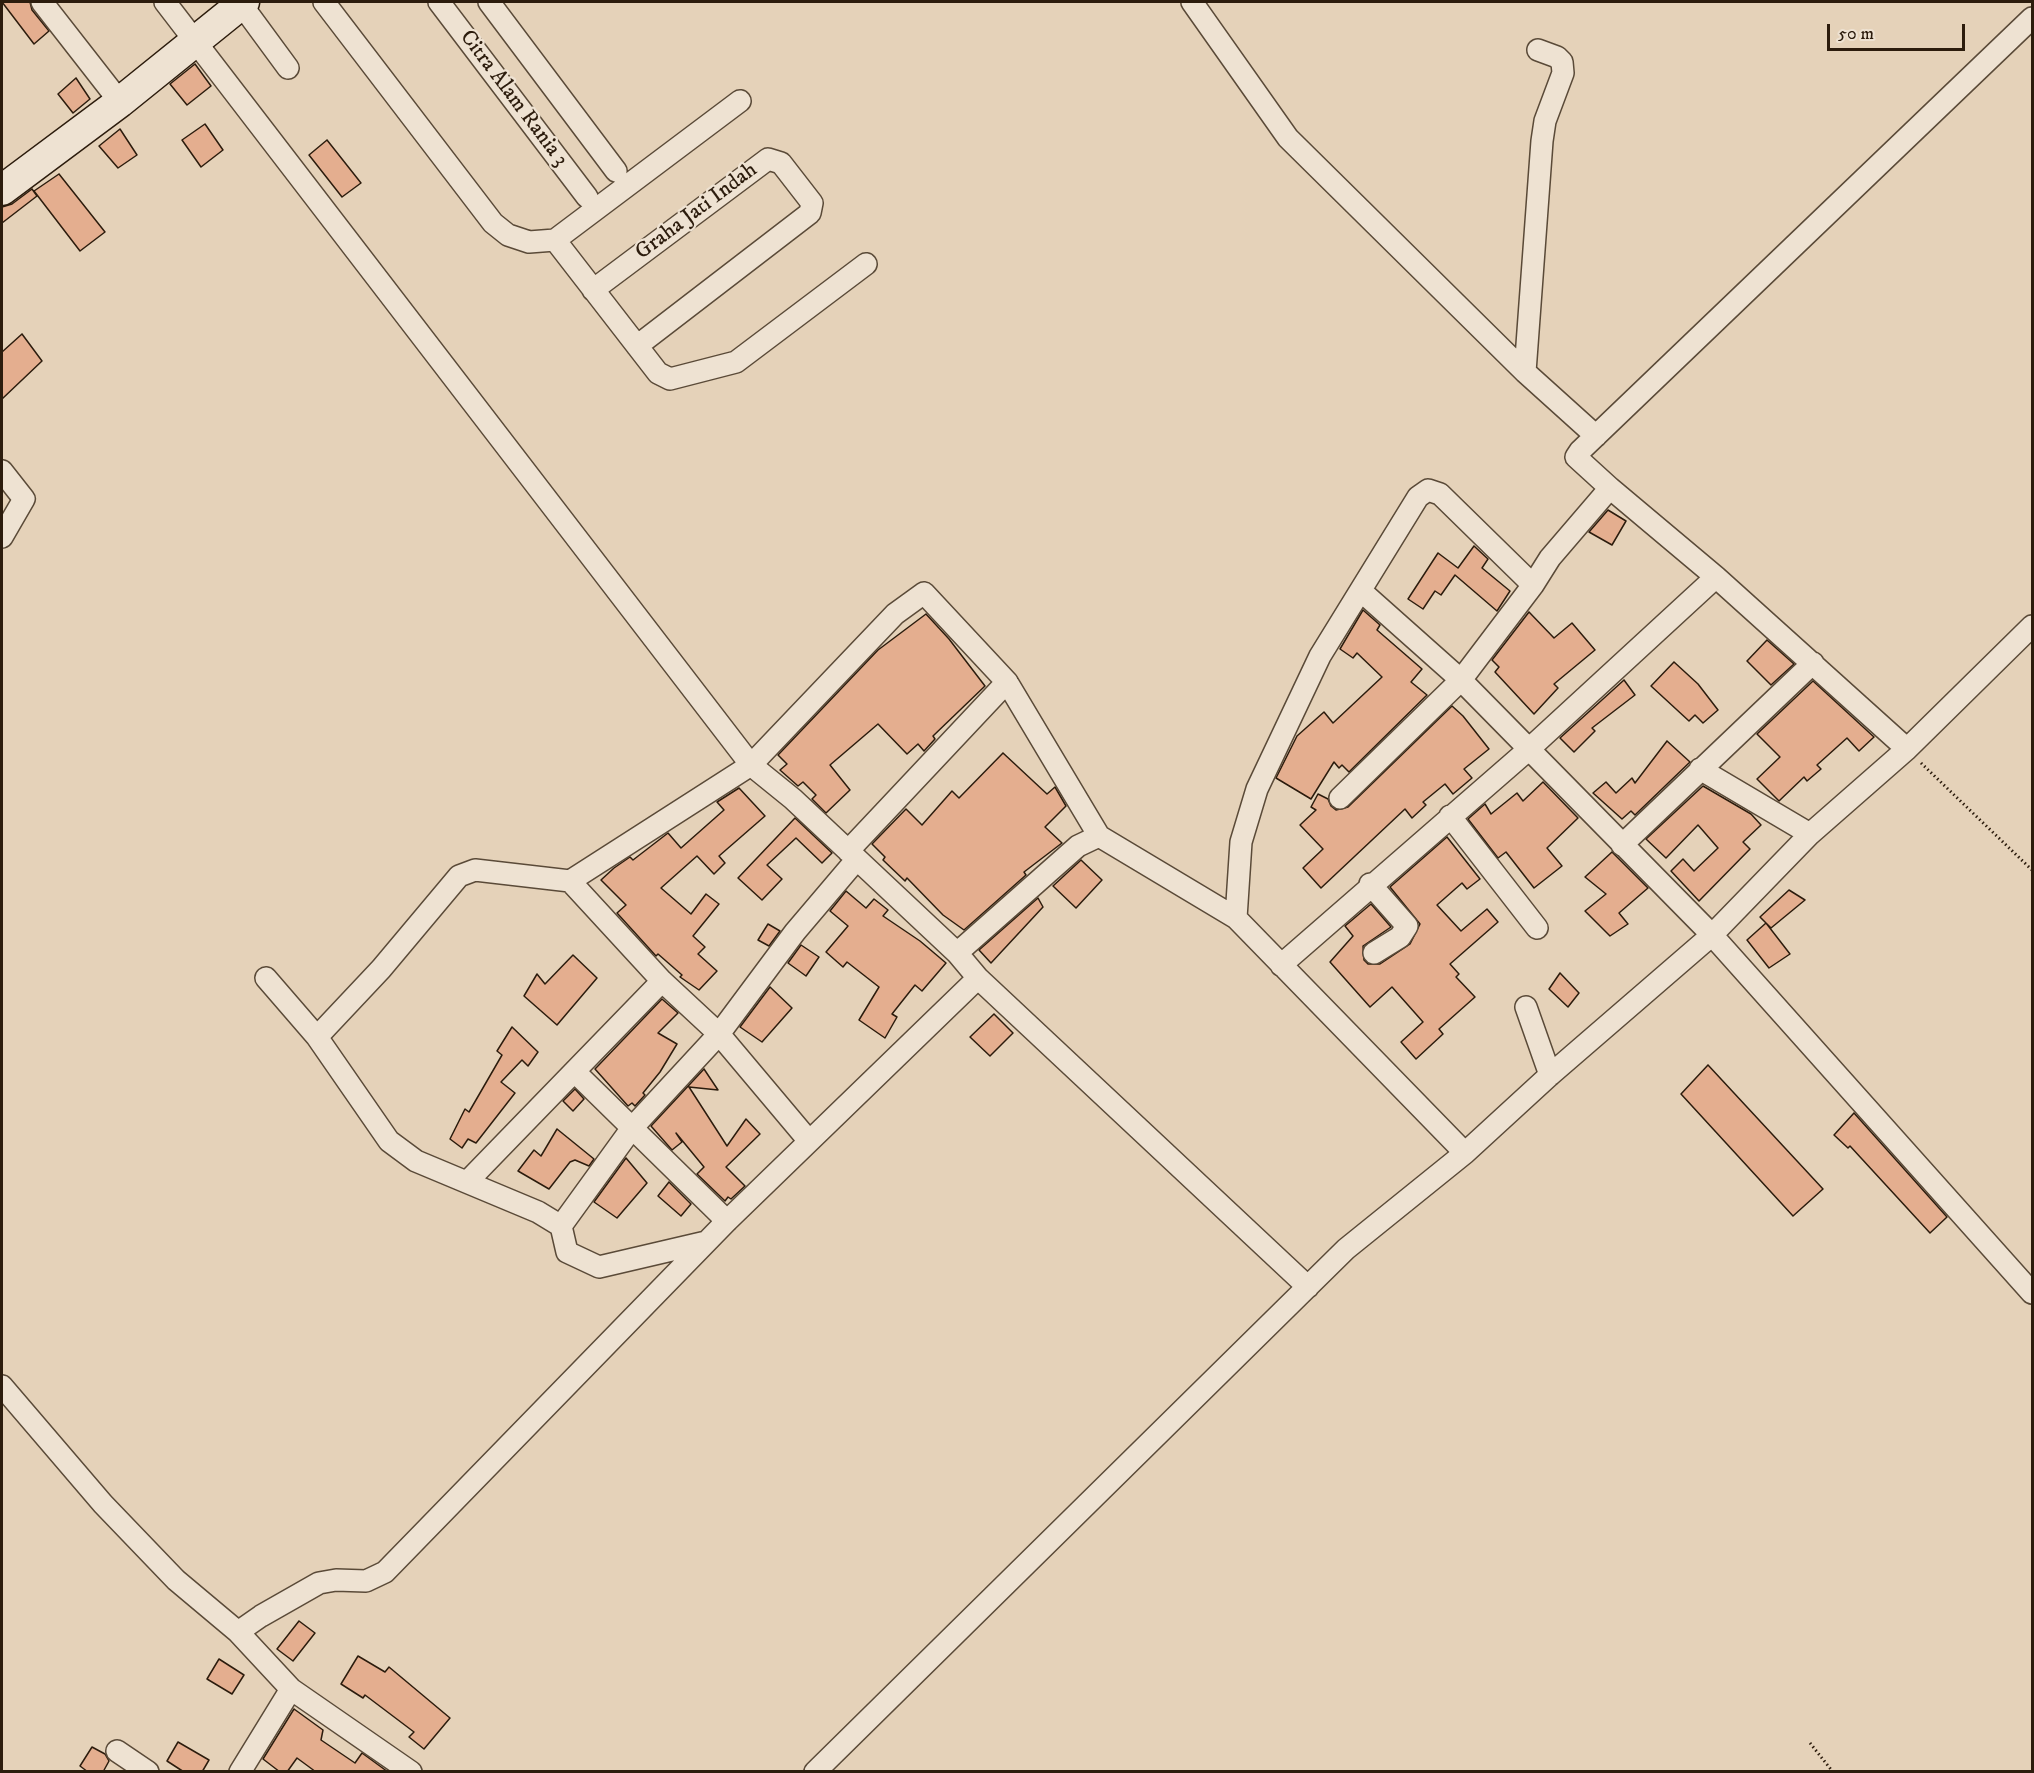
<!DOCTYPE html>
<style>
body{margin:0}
#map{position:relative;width:2034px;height:1773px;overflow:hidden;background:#e5d2b9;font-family:"IM FELL DW Pica",serif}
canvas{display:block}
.frame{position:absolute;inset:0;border:3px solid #2c1c0d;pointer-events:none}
.scale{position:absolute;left:1827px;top:24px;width:138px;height:27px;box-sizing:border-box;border:3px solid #2c1c0d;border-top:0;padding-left:8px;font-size:18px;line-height:21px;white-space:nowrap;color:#2c1c0d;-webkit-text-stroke:4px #eee2d2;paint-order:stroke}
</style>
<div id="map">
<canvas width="2034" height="1773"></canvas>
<div class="frame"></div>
<div class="scale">50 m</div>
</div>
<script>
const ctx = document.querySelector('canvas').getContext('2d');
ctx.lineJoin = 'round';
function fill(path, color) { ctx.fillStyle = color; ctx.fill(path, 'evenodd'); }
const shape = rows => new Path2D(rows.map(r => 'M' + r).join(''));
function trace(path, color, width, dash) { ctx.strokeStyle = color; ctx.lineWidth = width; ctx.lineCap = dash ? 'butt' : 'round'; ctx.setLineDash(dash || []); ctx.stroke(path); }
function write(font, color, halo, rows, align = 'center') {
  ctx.font = font + ' "IM FELL DW Pica",serif'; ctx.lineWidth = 4.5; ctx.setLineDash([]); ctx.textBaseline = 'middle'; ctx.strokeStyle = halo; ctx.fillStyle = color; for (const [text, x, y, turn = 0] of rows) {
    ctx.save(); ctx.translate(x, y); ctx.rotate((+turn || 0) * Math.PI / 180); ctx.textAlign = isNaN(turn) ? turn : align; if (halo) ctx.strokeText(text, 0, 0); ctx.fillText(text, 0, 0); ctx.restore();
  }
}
const building = shape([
 [2,2,30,2,32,10,49,31,34,44,2,2],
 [195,64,211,86,187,105,170,84,195,64],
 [76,78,90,99,73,113,58,94,76,78],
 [205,124,223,150,201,167,182,140,205,124],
 [120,129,137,155,118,168,99,146,120,129],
 [327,140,361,183,342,197,309,155,327,140],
 [59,174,105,232,80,251,34,191,59,174],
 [32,189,37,196,2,223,2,207,12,204,32,189],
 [22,334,42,361,2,399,2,352,22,334],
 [1608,510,1626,521,1612,545,1589,532,1608,510],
 [1474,546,1488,559,1482,568,1510,591,1497,611,1455,575,1441,595,1435,591,1423,609,1408,599,1438,553,1458,568,1474,546],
 [1363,610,1380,625,1377,630,1422,669,1411,682,1427,695,1349,772,1342,765,1339,768,1334,762,1311,799,1276,778,1297,736,1324,712,1333,723,1382,677,1357,653,1353,658,1340,649,1363,610],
 [1529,612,1554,638,1572,623,1595,650,1554,684,1558,688,1534,714,1495,672,1499,667,1492,660,1529,612],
 [926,614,949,639,985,686,933,736,935,739,924,751,918,744,907,754,878,724,830,765,850,790,826,813,812,799,816,795,803,782,798,786,780,770,787,764,778,755,878,650,926,614],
 [1767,640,1794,664,1771,685,1747,661,1767,640],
 [1674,662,1698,684,1718,710,1703,723,1695,715,1689,721,1651,686,1674,662],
 [1624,680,1635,695,1592,728,1595,731,1574,752,1560,738,1624,680],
 [1813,681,1874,737,1859,751,1847,738,1817,765,1821,769,1807,781,1804,777,1779,801,1757,779,1780,757,1757,734,1813,681],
 [1452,706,1463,716,1489,749,1464,769,1472,778,1453,794,1445,784,1423,802,1426,805,1412,818,1405,809,1321,888,1303,868,1323,849,1300,825,1316,810,1311,807,1318,794,1328,799,1331,806,1336,810,1348,807,1452,706],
 [1667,741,1690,762,1635,815,1631,811,1622,819,1593,793,1606,782,1616,793,1632,778,1635,783,1667,741],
 [1003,753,1047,794,1055,787,1066,806,1045,827,1062,843,1024,872,1026,875,964,930,943,915,907,878,905,881,883,860,885,857,872,844,906,809,922,825,952,791,959,798,1003,753],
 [1543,782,1578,818,1547,848,1562,866,1534,888,1506,852,1498,858,1468,819,1485,804,1491,814,1517,793,1523,801,1543,782],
 [1703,786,1751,814,1761,825,1743,842,1750,849,1699,901,1671,871,1683,859,1694,871,1718,848,1698,825,1666,858,1646,839,1703,786],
 [739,788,765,816,719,856,725,863,714,874,697,856,661,888,691,914,706,894,719,904,693,936,705,947,698,954,717,971,699,990,680,977,682,975,658,954,656,956,617,913,626,905,601,880,614,868,630,857,633,860,668,833,681,848,724,810,717,802,739,788],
 [795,818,832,853,822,863,796,838,767,865,782,879,762,900,738,878,795,818],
 [1447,837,1480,879,1467,889,1462,883,1437,905,1461,931,1487,909,1498,922,1450,964,1459,974,1456,977,1475,997,1439,1029,1443,1034,1416,1059,1401,1042,1423,1022,1392,987,1370,1007,1330,962,1353,936,1345,926,1371,904,1391,927,1363,946,1364,960,1368,964,1380,964,1410,944,1420,924,1390,887,1447,837],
 [1612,852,1648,888,1619,913,1628,924,1610,936,1585,911,1606,894,1585,877,1612,852],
 [1081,860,1102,880,1076,908,1053,886,1081,860],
 [1789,890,1805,900,1771,928,1760,917,1789,890],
 [846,891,866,908,874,899,888,910,883,916,920,941,946,963,922,991,915,985,892,1014,897,1017,885,1038,859,1020,879,987,847,962,843,967,826,952,848,926,830,911,846,891],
 [1038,898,1043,907,991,963,979,950,1038,898],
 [1766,923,1790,954,1769,968,1747,940,1766,923],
 [768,924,780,931,769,946,758,940,768,924],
 [801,945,819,957,806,976,788,963,801,945],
 [573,955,597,978,557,1025,524,996,537,974,545,984,573,955],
 [1560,973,1579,993,1568,1007,1549,989,1560,973],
 [770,987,792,1008,762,1042,740,1027,770,987],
 [662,999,678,1013,658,1033,677,1044,660,1072,643,1093,645,1095,635,1106,632,1103,628,1106,595,1069,662,999],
 [994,1014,1013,1033,990,1056,970,1037,994,1014],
 [512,1027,538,1052,528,1066,522,1060,501,1082,515,1093,476,1143,468,1139,462,1148,450,1139,465,1109,469,1112,502,1055,497,1051,512,1027],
 [1708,1065,1823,1189,1793,1216,1681,1094,1708,1065],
 [704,1069,718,1090,689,1087,727,1146,746,1119,760,1134,726,1167,745,1186,731,1199,728,1197,725,1201,697,1174,704,1167,676,1133,682,1142,672,1150,651,1126,704,1069],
 [575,1089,584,1099,573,1111,563,1101,575,1089],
 [1854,1113,1947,1217,1930,1233,1850,1146,1848,1148,1834,1135,1854,1113],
 [557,1129,594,1159,589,1166,575,1160,570,1162,549,1189,518,1171,534,1150,541,1156,557,1129],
 [626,1158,647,1183,617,1218,594,1202,626,1158],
 [669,1182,691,1204,681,1216,658,1196,669,1182],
 [299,1621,315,1633,293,1661,277,1649,299,1621],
 [358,1656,385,1672,389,1667,450,1718,424,1749,409,1737,414,1732,365,1695,363,1698,341,1684,358,1656],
 [219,1659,244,1675,232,1694,207,1679,219,1659],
 [294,1709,323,1730,321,1740,355,1763,362,1753,388,1772,316,1772,297,1758,287,1772,280,1772,263,1759,294,1709],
 [178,1742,209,1760,202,1772,184,1772,167,1761,178,1742],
 [92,1747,105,1754,109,1761,103,1772,88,1772,80,1766,92,1747]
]);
fill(building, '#e4ae8f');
trace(building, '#2c1c0d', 1.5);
const street = shape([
 [42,2,120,102],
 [165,2,751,765,793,799,957,953,978,978,1308,1287],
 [324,2,493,223,508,235,529,242,555,240,740,101],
 [439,2,587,197],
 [489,2,616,171],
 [1192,2,1288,138,1525,372,1596,436],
 [241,4,288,68],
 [555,240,658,373,670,379,736,362,866,264],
 [593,290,768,159,781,163,812,203,810,213,637,346],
 [1525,372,1542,141,1545,121,1563,73,1562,62,1557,57,1538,50],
 [2,471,24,499,2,537],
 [1610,488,1576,457,1580,451,2032,18],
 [1361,591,1461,680,1712,935,2032,1293],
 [1700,769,1810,834],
 [1340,798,1461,680,1533,585,1550,558,1610,488,1716,577,1907,749],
 [1450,816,1537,928],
 [1622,845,1813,663],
 [848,851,1007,682],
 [570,881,662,981,719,1034,809,1141],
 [1370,884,1407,926,1400,937,1374,953],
 [1236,918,1241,842,1257,789,1320,656,1418,497,1428,490,1440,494,1533,585],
 [957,953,1078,846,1099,836,1236,918,1465,1153],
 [1281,965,1528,750,1716,577],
 [266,978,317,1037,389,1141,416,1161,538,1212,561,1226,567,1252,599,1267,706,1242],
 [1526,1007,1550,1075],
 [317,1037,381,969,459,876,475,870,570,881,751,765,895,614,924,593,1007,682,1099,836],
 [575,1072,727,1221],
 [468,1181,662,981],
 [561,1226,632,1128,719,1034,795,932,857,859],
 [2,1386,103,1504,176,1580,238,1632,291,1689,411,1772],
 [238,1632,261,1616,319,1583,336,1580,366,1581,385,1572,727,1221,978,978],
 [117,1751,148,1772],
 [240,1772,291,1689],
 [815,1772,1346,1249,1465,1153,1550,1075,1712,935,1810,834,1907,749,2032,626]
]);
const secondary = shape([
 [2,190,120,102,244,2]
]);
trace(street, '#5a4a38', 24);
trace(secondary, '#2c1c0d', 33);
trace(shape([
 [1921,763,2032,870],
 [1810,1743,1833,1772]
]), '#2c1c0d', 3, [1.5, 3]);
trace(street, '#eee2d2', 21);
trace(secondary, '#eee2d2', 30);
write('22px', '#2c1c0d', '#eee2d2', [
 ["Citra Alam Rania 3",513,99,53],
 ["Graha Jati Indah",697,212,-37]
]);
</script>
